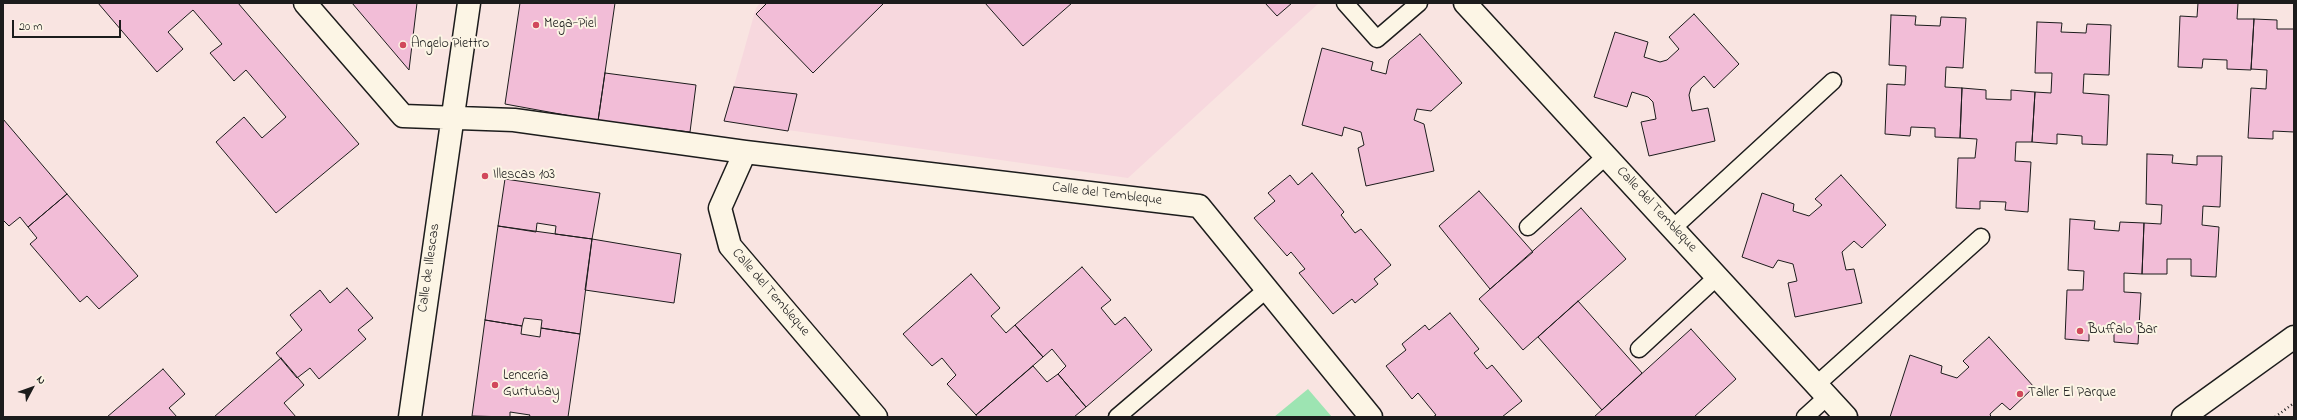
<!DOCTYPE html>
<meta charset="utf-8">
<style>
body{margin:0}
#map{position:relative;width:2297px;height:420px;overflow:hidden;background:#f9e4e1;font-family:"Indie Flower",sans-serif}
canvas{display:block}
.frame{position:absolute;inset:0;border:4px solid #1c1c1c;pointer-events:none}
.north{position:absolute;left:12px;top:368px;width:40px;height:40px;-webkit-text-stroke:3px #fcf5e5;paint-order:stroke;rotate:49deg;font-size:11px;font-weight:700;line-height:16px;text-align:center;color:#1c1c1c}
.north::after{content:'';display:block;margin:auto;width:14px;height:18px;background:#1c1c1c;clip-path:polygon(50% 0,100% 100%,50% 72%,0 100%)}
.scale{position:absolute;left:12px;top:20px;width:109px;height:18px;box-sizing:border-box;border:2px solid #1c1c1c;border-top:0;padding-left:5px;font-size:12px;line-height:14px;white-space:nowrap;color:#1c1c1c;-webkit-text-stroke:3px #fcf5e5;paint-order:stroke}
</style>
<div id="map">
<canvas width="2297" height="420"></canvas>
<div class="frame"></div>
<div class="north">N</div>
<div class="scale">20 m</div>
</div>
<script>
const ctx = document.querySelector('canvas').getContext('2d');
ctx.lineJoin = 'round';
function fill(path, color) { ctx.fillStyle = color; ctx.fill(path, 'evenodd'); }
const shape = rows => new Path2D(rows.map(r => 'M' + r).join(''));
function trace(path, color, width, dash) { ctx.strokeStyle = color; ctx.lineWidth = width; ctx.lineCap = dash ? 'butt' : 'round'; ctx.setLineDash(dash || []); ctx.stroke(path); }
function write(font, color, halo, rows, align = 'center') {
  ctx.font = font + ' "Indie Flower",sans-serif'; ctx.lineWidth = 4; ctx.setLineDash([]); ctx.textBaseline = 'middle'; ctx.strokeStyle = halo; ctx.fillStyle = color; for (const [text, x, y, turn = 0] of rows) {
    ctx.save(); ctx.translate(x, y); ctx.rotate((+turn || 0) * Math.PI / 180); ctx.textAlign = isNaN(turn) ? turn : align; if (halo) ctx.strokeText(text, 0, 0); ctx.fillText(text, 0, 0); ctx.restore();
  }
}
fill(shape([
 [760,3,1319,3,1128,178,724,121,756,8]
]), '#f7d8de');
fill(shape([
 [1308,389,1332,417,1274,417]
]), '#9de4b2');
const building = shape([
 [98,3,238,3,359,144,276,213,216,142,244,117,262,138,286,117,246,70,234,81,210,53,222,44,193,10,168,32,183,49,157,72,98,3],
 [352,3,417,3,409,70,352,3],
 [520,3,615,3,598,121,505,104,520,3],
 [767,3,884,3,813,73,756,14,767,3],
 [985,3,1072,3,1023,46,985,3],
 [1265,3,1292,3,1277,16,1265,3],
 [2198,3,2238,3,2237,19,2254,19,2251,70,2227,69,2227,60,2203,59,2202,68,2178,67,2180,16,2197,17,2198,3],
 [1694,14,1739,64,1714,88,1704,76,1691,88,1689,95,1692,111,1708,108,1715,141,1649,156,1641,122,1656,119,1653,102,1648,97,1632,92,1627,107,1594,97,1615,32,1648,42,1644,57,1660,62,1667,60,1679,49,1669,37,1694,14],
 [1891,15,1916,16,1915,25,1940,26,1941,17,1966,18,1963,68,1946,67,1945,87,1962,88,1960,138,1935,137,1935,128,1911,127,1910,136,1885,134,1887,84,1905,85,1906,66,1889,65,1891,15],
 [2254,19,2277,20,2277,29,2294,29,2294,132,2273,131,2273,139,2248,138,2251,88,2266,89,2267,70,2251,69,2254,19],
 [2037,22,2062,23,2061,32,2086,33,2087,24,2111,25,2109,75,2084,74,2083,93,2109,95,2107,145,2082,144,2082,136,2057,134,2057,144,2032,142,2035,92,2051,93,2052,73,2035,73,2037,22],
 [1420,34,1462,83,1431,111,1417,109,1414,120,1424,124,1434,171,1366,186,1358,148,1364,145,1361,132,1344,127,1342,136,1302,125,1322,48,1373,62,1371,70,1386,74,1389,60,1420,34],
 [605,73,696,85,690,132,598,121,605,73],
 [734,87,797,94,788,131,724,121,734,87],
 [1962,88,1986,90,1986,99,2011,100,2011,90,2035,92,2032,142,2016,142,2015,161,2031,162,2028,212,2005,210,2006,202,1980,201,1980,209,1956,208,1958,158,1975,158,1977,139,1960,138,1962,88],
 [3,119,67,194,28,227,20,217,9,226,3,220,3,119],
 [2147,154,2173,155,2172,163,2197,165,2197,156,2222,156,2220,207,2203,206,2202,225,2219,227,2216,277,2191,276,2191,259,2167,259,2167,274,2142,274,2144,223,2161,224,2162,205,2146,204,2147,154],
 [1312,173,1344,212,1341,215,1355,233,1361,229,1391,265,1374,279,1378,284,1355,303,1352,299,1333,314,1299,273,1305,269,1291,252,1287,256,1254,218,1275,201,1268,193,1290,175,1298,185,1312,173],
 [1841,175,1886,225,1862,248,1854,241,1842,252,1846,270,1854,269,1862,303,1795,317,1788,283,1797,281,1793,264,1778,260,1773,268,1742,257,1762,193,1794,204,1793,211,1809,216,1822,205,1815,199,1841,175],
 [505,179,600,193,592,239,555,234,556,226,537,223,536,232,498,226,505,179],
 [1479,191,1533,252,1490,289,1439,226,1479,191],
 [67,194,138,276,99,309,87,296,80,302,30,244,37,238,28,227,67,194],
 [1581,208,1626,259,1523,350,1479,299,1581,208],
 [2070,219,2095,221,2094,229,2119,231,2120,222,2144,223,2142,274,2124,273,2124,292,2141,293,2138,344,2114,342,2114,333,2089,332,2089,341,2065,339,2067,290,2083,290,2084,271,2068,270,2070,219],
 [498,226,592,239,580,334,541,328,542,320,524,318,522,326,485,320,498,226],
 [592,239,681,254,674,303,585,290,592,239],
 [1082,267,1111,300,1101,308,1115,325,1125,317,1152,350,1086,407,1058,374,1066,366,1052,349,1043,357,1015,325,1082,267],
 [971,274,1000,308,991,316,1006,333,1015,325,1043,357,976,415,947,384,956,375,942,358,932,366,903,334,971,274],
 [347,288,373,318,358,330,366,339,319,379,310,368,297,378,276,353,302,330,290,315,320,290,330,303,347,288],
 [1578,301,1642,373,1602,410,1538,337,1578,301],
 [1450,313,1479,349,1474,353,1487,369,1492,365,1522,401,1502,417,1433,417,1436,415,1418,393,1412,399,1386,366,1406,350,1402,344,1425,325,1429,330,1450,313],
 [485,320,522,326,521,334,540,337,541,328,580,334,568,417,529,417,530,415,510,412,510,417,472,416,485,320],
 [1691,329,1736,379,1694,417,1594,417,1691,329],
 [1989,337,2034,387,2010,410,2002,403,1990,414,1991,417,1890,417,1910,355,1942,366,1941,373,1957,378,1969,367,1963,361,1989,337],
 [281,358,304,385,284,403,296,417,214,417,281,358],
 [1033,366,1047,382,1058,374,1086,407,1074,417,977,417,976,415,1033,366],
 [163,369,185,394,169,408,177,417,107,417,163,369]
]);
fill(building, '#f2bdd7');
trace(building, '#1c1c1c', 1);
const lane = shape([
 [1345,3,1377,39,1419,3],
 [1528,227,1606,156],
 [1673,228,1833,81],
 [1639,349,1718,276],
 [1816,385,1981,237],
 [1117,417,1266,290],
 [1805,417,1827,397]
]);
const street = shape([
 [305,3,403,116,514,120,745,152,1199,206,1371,417],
 [1465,3,1846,417],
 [745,152,720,208,730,246,876,417],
 [410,417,469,3],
 [2183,417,2294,337]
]);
trace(lane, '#1c1c1c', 19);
trace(street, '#1c1c1c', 25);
trace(shape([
 [2275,417,2294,403]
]), '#1c1c1c', 2.5, [1, 3]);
trace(lane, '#fcf5e5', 16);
trace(street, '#fcf5e5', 22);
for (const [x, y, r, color] of [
 [536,25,4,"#d1495b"],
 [403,45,4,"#d1495b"],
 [485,176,4,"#d1495b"],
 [2080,331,4,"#d1495b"],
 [495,385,4,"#d1495b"],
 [2020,394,4,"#d1495b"]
]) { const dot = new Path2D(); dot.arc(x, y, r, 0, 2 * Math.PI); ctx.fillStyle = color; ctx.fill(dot); trace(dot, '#fcf5e5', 1.5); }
write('14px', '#1c1c1c', '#fcf5e5', [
 ["Mega-Piel",544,25],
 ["Angelo Piettro",411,45],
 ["Illescas 103",493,176],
 ["Buffalo Bar",2088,331],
 ["Lencería",503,377],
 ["Gurtubay",503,393],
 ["Taller El Parque",2028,394]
], 'left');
write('14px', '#1c1c1c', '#fcf5e5', [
 ["Calle del Tembleque",1107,195,7],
 ["Calle del Tembleque",1656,210,47],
 ["Calle de Illescas",430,268,-82],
 ["Calle del Tembleque",770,293,49]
]);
</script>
